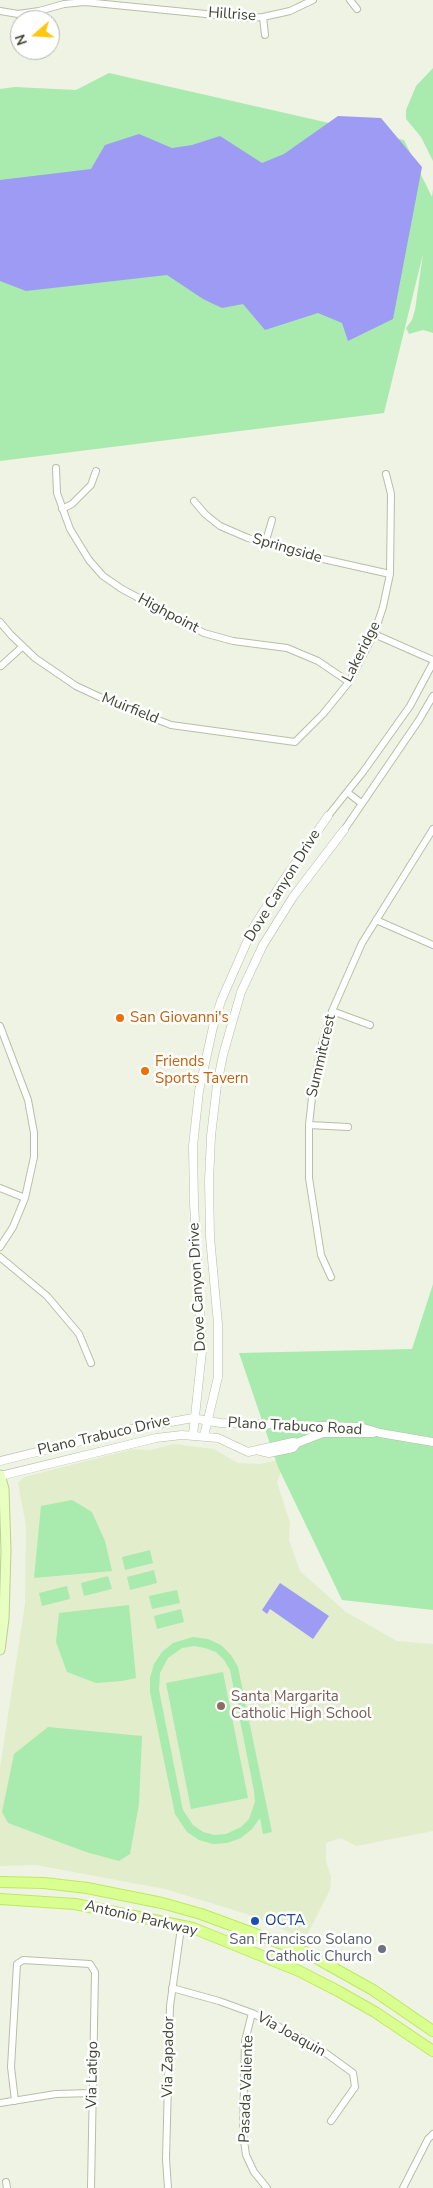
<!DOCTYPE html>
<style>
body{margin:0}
#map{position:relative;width:433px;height:2188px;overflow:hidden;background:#eef3e4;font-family:"Nunito Sans",sans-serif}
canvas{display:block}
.north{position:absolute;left:10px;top:10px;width:50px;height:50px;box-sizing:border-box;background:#fff;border:1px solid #b3b5ad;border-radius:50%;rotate:251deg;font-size:14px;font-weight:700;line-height:20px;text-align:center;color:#414533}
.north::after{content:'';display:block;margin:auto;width:18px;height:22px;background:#ffc70f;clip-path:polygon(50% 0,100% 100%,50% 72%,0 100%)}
</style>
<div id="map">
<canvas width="433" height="2188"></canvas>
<div class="north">N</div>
</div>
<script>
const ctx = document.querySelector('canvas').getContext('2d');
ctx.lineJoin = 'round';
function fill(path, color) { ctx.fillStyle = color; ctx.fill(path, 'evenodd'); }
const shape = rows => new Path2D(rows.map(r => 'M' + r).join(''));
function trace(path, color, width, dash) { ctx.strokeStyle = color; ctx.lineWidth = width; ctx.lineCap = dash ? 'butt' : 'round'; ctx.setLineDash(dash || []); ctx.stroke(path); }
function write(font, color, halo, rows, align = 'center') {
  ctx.font = font + ' "Nunito Sans",sans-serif'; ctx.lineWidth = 5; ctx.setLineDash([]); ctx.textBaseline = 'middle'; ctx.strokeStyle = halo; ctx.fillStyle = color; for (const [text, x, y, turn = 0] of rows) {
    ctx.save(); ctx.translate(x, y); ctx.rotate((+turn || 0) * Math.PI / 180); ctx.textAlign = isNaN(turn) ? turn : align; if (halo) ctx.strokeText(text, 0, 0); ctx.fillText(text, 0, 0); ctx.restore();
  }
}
fill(shape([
 [174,1444,214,1449,238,1463,259,1464,279,1460,283,1467,277,1482,290,1523,289,1540,300,1571,346,1612,397,1641,433,1644,433,1831,356,1846,341,1838,326,1843,326,1861,331,1877,330,1890,305,1939,247,1914,165,1889,36,1865,0,1866,0,1768,25,1604,26,1526,18,1483,24,1477,134,1449,150,1450]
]), '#e2edcc');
fill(shape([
 [433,68,433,161,421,137,406,119,406,110,416,86],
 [109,73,404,140,432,197,433,189,433,333,423,330,409,334,406,328,412,320,415,310,423,254,384,413,0,461,0,89,15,87,76,90],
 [433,1284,433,1610,342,1600,278,1467,239,1353,412,1349],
 [72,1500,92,1512,105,1541,112,1571,34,1578,41,1506],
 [150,1550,153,1563,125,1570,122,1557],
 [154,1570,157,1583,130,1590,127,1577],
 [108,1576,112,1589,84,1596,81,1583],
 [67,1586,70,1599,42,1606,39,1593],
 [177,1590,180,1603,152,1609,149,1596],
 [129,1605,136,1678,122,1681,96,1683,67,1672,56,1642,59,1613],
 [181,1609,184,1622,157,1629,154,1616],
 [193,1637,208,1639,221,1645,231,1655,238,1667,272,1832,263,1834,260,1818,252,1829,241,1838,227,1843,213,1844,199,1840,187,1832,175,1814,150,1692,150,1678,154,1664,162,1652,173,1643],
 [194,1646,205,1648,216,1652,224,1660,230,1670,254,1791,255,1802,249,1819,241,1827,226,1834,214,1835,203,1832,193,1825,183,1810,159,1690,160,1673,168,1658,182,1648],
 [223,1672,248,1798,191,1809,166,1683],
 [48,1727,142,1736,139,1804,130,1854,119,1861,86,1852,8,1823,2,1812,14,1754]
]), '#a9eaae');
fill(shape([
 [338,116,381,118,422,167,393,319,348,341,342,323,318,313,265,330,243,304,222,308,203,299,167,275,26,291,0,281,0,180,91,169,105,145,139,134,172,148,192,145,220,136,262,163,284,154],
 [280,1583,329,1616,313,1639,270,1609,267,1614,262,1610]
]), '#9e9bf4');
const minor = shape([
 [350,0,357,9],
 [0,11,18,14,39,11,64,4,85,2,246,18,263,17,290,11,313,0],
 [263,17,265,35],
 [56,468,57,493,70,529,89,560,103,576,122,589,204,633,233,641,287,648,318,661,349,682],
 [194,501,205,514,220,526,248,538,323,559,390,574],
 [62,509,72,504,91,485,96,471],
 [265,544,272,520],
 [0,622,11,635,35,658,76,686,104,699,171,725,295,742,323,714,349,682,374,634,383,607,390,574,391,494,386,474],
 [374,634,433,660],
 [1,666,22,647],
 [347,792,361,803],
 [328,816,363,772,410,706,433,663],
 [344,830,419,720,433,696],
 [376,920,433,945],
 [332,1011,370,1025],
 [0,1026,28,1100,34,1133,34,1157,25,1198,13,1227,0,1247],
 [309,1125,348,1127],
 [0,1188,25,1198],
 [0,1257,47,1296,79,1334,91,1363],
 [331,1277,321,1255,309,1178,309,1125,313,1088,322,1044,332,1011,362,943,433,829],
 [172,1988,219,2001,252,2013,316,2046,353,2073,355,2087,331,2121],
 [252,2013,245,2041,243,2134,246,2155,254,2172,267,2188],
 [15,2101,11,2067,17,1964,23,1960,90,1964,95,1972,91,2188],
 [0,2103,56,2094,92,2093],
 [6,2182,7,2188],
 [168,2188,166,2159,170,2006,181,1928],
 [403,2188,428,2139,433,2134]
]);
const tertiary = shape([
 [193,1435,202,1351,194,1203,193,1146,199,1091,213,1027,221,1001,253,928,285,878,328,816],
 [204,1436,218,1377,218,1324,210,1237,209,1181,211,1136,217,1085,223,1055,241,992,263,945,293,897,344,830],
 [260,1451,269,1453,293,1448,297,1443,323,1433,373,1433],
 [0,1461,126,1430,193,1418,220,1423,360,1427,380,1433,433,1442],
 [0,1476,156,1438,182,1435,218,1438,248,1452,293,1442,297,1443]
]);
const secondary = shape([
 [0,1475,4,1489,6,1550,4,1619,0,1650]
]);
const primary = shape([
 [0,1882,44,1883,87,1888,162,1903,201,1914,307,1953,373,1990,433,2031],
 [0,1899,75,1904,193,1928,299,1971,338,1991,375,2012,433,2051]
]);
trace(minor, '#b7bfa6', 8);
trace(tertiary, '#b7bfa6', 9);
trace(secondary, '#bad28e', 11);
trace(primary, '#bdea5a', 12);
trace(minor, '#fff', 6);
trace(tertiary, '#fff', 8);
trace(secondary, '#e8ffc2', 9);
trace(primary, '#daff91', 10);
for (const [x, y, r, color] of [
 [120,1018,5,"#e8710a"],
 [145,1071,5,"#e8710a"],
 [221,1706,5,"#8d6e63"],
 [255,1921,5,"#1a4fb4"],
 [382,1949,5,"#6b7280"]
]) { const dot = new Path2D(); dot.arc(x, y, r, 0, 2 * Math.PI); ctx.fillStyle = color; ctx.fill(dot); trace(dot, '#fff', 2); }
write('15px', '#414533', '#fff', [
 ["Hillrise",232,15,4],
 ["Springside",287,549,16],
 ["Highpoint",168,614,28],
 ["Lakeridge",362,652,-63],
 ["Muirfield",130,709,22],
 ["Dove Canyon Drive",283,886,-58],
 ["Summitcrest",322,1056,-77],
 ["Dove Canyon Drive",198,1287,-93],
 ["Plano Trabuco Road",295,1427,3],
 ["Plano Trabuco Drive",104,1436,-13],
 ["Antonio Parkway",141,1919,13],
 ["Via Joaquin",291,2035,29],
 ["Via Zapador",169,2057,-89],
 ["Via Latigo",93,2075,-89],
 ["Pasada Valiente",247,2089,-88]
]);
write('15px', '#c56008', '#fff', [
 ["San Giovanni's",130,1018],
 ["Friends",155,1062],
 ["Sports Tavern",155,1079]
], 'left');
write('15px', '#785e54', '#fff', [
 ["Santa Margarita",231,1697],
 ["Catholic High School",231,1714]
], 'left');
write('15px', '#164399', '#fff', [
 ["OCTA",265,1921]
], 'left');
write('15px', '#5b616d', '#fff', [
 ["San Francisco Solano",372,1940],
 ["Catholic Church",372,1957]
], 'right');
</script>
